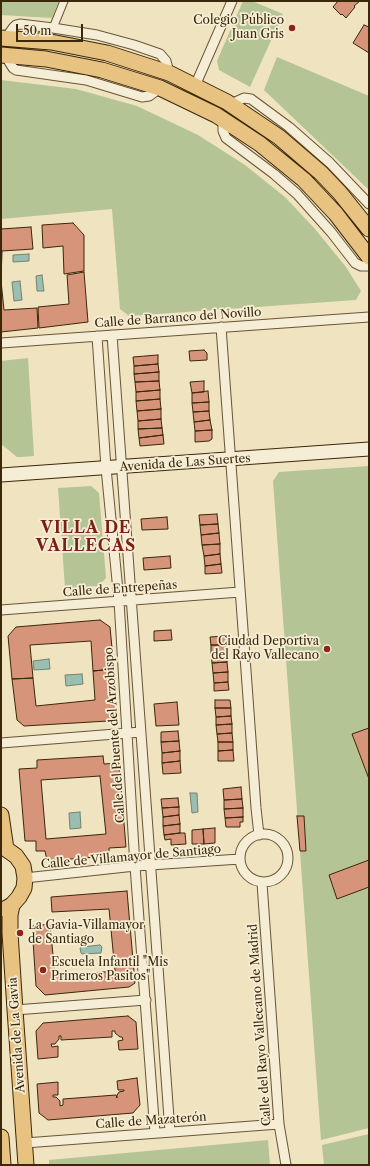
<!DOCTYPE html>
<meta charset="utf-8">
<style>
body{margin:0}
#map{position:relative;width:370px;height:1166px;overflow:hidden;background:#efe3c0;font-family:"Libre Caslon Text",serif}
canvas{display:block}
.frame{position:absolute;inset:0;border:2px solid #3b2709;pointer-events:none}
.scale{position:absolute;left:16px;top:24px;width:67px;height:18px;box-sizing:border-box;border:2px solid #3b2709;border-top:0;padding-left:5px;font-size:12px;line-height:14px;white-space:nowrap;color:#3b2709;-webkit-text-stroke:3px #f5edd6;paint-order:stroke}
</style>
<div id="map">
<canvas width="370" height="1166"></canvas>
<div class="frame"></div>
<div class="scale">50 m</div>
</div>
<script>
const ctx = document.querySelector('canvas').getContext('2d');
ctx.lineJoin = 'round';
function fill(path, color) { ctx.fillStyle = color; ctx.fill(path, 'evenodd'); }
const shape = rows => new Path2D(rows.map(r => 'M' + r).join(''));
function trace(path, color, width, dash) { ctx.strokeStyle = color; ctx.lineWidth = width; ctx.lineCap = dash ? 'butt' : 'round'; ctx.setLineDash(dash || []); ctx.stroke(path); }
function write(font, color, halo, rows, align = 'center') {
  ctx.font = font + ' "Libre Caslon Text",serif'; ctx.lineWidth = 3.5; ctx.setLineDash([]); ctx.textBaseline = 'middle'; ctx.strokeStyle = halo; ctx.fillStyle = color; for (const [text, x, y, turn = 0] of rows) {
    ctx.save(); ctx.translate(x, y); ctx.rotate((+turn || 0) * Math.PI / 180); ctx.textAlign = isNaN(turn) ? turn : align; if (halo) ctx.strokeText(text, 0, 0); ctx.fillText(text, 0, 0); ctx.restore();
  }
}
fill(shape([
 [1,1,59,1,52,18,1,15],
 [243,1,252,1,283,14,250,87,219,70,217,61],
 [277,57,369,96,369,190,264,90],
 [1,80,76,89,137,106,198,135,245,165,285,197,315,229,346,267,361,291,356,300,129,316,120,309,112,209,1,219],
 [28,358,34,456,22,457,17,457,1,444,1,361],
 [369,466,369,1128,321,1140,273,481,279,472],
 [91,486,99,493,106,578,98,586,65,588,58,488],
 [369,1134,369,1165,324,1165,322,1145],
 [268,1140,270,1165,49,1165,49,1160]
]), '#b5c495');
const water = shape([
 [29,254,29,261,13,262,13,255,29,254],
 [42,275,44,291,37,291,36,276,42,275],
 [20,281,22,300,14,301,12,282,20,281],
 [49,659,50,669,34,670,33,661,49,659],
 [82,674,83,684,66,686,65,675,82,674],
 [190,793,197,793,198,812,192,813,190,793],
 [80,812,81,828,70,829,69,813,80,812],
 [100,945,102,947,101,953,82,954,81,953,80,948,82,947,100,945]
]);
fill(water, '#9abeb1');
trace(water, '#74826e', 1);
const building = shape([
 [338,1,360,1,354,6,355,7,346,18,342,14,341,15,333,7,338,1],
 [364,25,369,27,369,53,353,43,364,25],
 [73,223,84,235,84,271,64,274,63,246,43,248,42,225,73,223],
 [31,227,33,249,2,251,1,281,1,229,31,227],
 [84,272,88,322,39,328,38,307,69,304,67,275,84,272],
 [1,281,4,310,37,308,38,328,1,332,1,281],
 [204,350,207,353,207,360,190,361,189,351,204,350],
 [158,355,158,364,134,366,133,357,158,355],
 [158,364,159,372,134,374,134,366,158,364],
 [159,372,159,381,135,382,134,374,159,372],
 [159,381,160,390,136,392,135,382,159,381],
 [204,381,204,392,192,393,190,382,204,381],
 [160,390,160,399,136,401,136,392,160,390],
 [208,391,209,402,192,403,192,393,208,391],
 [160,399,161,409,137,411,136,401,160,399],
 [209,402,209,411,193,412,192,403,209,402],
 [161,409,161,419,138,421,137,411,161,409],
 [209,411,210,420,194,422,193,412,209,411],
 [161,419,162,428,138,429,138,421,161,419],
 [210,420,212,430,195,431,194,422,210,420],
 [162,428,163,435,139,438,138,429,162,428],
 [212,430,212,439,209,441,195,442,195,431,212,430],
 [163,435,164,444,140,446,139,438,163,435],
 [217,514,218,524,200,525,199,515,217,514],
 [167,517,168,529,142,530,141,519,167,517],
 [218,524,219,533,201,535,200,525,218,524],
 [219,533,220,544,202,545,201,535,219,533],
 [220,544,220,554,204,556,202,545,220,544],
 [220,554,221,564,205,566,204,556,220,554],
 [170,556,171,568,144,570,143,558,170,556],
 [221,564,222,573,205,574,205,566,221,564],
 [100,620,110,627,114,669,93,671,91,641,30,645,33,678,12,679,8,636,16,627,100,620],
 [171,630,172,640,154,641,154,631,171,630],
 [225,636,226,645,211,645,210,637,225,636],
 [211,645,226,645,226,653,211,654,211,645],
 [226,653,227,662,212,663,211,654,226,653],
 [227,662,228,672,213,673,212,663,227,662],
 [114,669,117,714,108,721,24,726,17,720,12,679,33,678,36,706,95,700,93,671,114,669],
 [228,672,228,682,214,683,213,673,228,672],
 [228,682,229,690,214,691,214,683,228,682],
 [215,700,230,700,231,708,215,708,215,700],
 [177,702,179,725,156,726,154,704,177,702],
 [215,708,231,708,231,716,216,717,215,708],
 [231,716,232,724,216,725,216,717,231,716],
 [232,724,232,733,217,734,216,725,232,724],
 [369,728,369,779,352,734,369,728],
 [178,731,179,741,161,742,161,732,178,731],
 [232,733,233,742,218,742,217,734,232,733],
 [179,741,180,751,162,753,161,742,179,741],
 [218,742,233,742,233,750,218,751,218,742],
 [233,750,234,761,218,761,218,751,233,750],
 [180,751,180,761,162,763,162,753,180,751],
 [103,756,104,764,119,763,126,847,109,848,109,856,47,861,45,851,36,851,36,841,25,841,19,769,37,768,37,760,103,756],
 [100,776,106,834,46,839,41,780,100,776],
 [180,761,181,773,163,774,162,763,180,761],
 [241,787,242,799,224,800,223,789,241,787],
 [178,798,179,807,162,808,161,799,178,798],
 [242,799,243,808,224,809,224,800,242,799],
 [179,807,179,815,163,817,162,808,179,807],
 [243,808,243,817,225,818,224,809,243,808],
 [179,815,180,824,163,826,163,817,179,815],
 [297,816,304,816,306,851,300,851,297,816],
 [243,817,243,822,240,822,240,827,226,827,225,818,243,817],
 [180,824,180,833,164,835,163,826,180,824],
 [215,828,215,843,204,844,203,829,215,828],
 [203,829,204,844,192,844,192,830,203,829],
 [180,833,185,833,186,844,171,845,171,839,165,840,164,835,180,833],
 [369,860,369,887,337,899,329,875,369,860],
 [127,891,135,983,129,987,45,995,36,986,32,926,50,924,55,976,115,971,109,909,52,912,51,897,127,891],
 [128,1016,136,1022,138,1049,119,1050,118,1041,123,1040,122,1037,120,1037,115,1033,115,1031,112,1031,112,1037,61,1040,61,1036,59,1036,59,1039,55,1044,51,1044,52,1047,58,1046,58,1057,38,1059,36,1031,43,1023,128,1016],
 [137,1078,140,1105,133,1113,48,1120,39,1113,37,1084,58,1082,58,1095,53,1095,53,1097,56,1097,60,1101,60,1106,63,1105,63,1099,116,1095,117,1098,117,1095,119,1092,124,1091,124,1090,118,1090,117,1081,137,1078]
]);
fill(building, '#d6947b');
trace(building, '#3b2709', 1);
const pedestrian = shape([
 [53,28,64,1]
]);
const minor = shape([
 [6,38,13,28,16,25,20,24,53,28,97,35,134,45,160,54,166,61,169,73],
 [5,55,13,68,16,70,86,80,142,97,149,96,160,88],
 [195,86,232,1],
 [231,104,244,98,251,99,289,127,330,163,369,204],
 [223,119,223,131,226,138,274,174,297,194,331,232,355,263,361,266,369,266],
 [221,327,256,808,259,835],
 [112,335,170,1132],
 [97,336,106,468,119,601,135,866,155,1133],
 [1,343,369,317],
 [1,610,240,592],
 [1,743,141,732],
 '240 858a24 24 0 1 1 48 0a24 24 0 1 1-48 0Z',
 [25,878,135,866,240,859],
 [262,883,279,1124,286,1165],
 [15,1010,146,1000],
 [25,1143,279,1124]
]);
const secondary = shape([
 [1,475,369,449]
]);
const primary = shape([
 [1,38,51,42,107,53,169,73,227,102,279,137,321,173,340,193,369,229],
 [1,55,46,59,102,70,160,88,216,115,260,144,304,180,336,214,369,257],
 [1,815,6,849],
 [1,847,6,849,16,856,23,866,25,878,24,888,19,897,12,905,5,909],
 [12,905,10,915,10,933,15,1010,26,1165],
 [1,1137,3,1165]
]);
trace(pedestrian, '#685637', 9);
trace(minor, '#685637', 11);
trace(secondary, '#3b2709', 15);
trace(primary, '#3b2709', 17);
trace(pedestrian, '#f5edd6', 7);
trace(minor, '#f5edd6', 9);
trace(secondary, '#f5edd6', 13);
trace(primary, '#e8c280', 15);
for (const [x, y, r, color] of [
 [292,28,4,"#8f2418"],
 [327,649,4,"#8f2418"],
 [20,933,4,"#8f2418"],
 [43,970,4,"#8f2418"]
]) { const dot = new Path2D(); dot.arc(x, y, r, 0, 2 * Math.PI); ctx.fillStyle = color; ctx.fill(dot); trace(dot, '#f5edd6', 1.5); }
write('12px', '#3b2709', '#f5edd6', [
 ["Colegio Público",284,21],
 ["Juan Gris",284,35],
 ["Ciudad Deportiva",319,642],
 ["del Rayo Vallecano",319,656],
 ["La Gavia-Villamayor",28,926,"left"],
 ["de Santiago",28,940,"left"],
 ["Escuela Infantil \"Mis",51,963,"left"],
 ["Primeros Pasitos\"",51,977,"left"]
], 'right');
write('12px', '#3b2709', '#f5edd6', [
 ["Calle de Barranco del Novillo",178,318,-4],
 ["Avenida de Las Suertes",185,463,-4],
 ["Calle de Entrepeñas",120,589,-4],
 ["Calle del Puente del Arzobispo",115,735,-94],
 ["Calle de Villamayor de Santiago",131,857,-5],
 ["Calle del Rayo Vallecano de Madrid",260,1025,-94],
 ["Avenida de La Gavia",17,1035,-94],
 ["Calle de Mazaterón",151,1121,-4]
]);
ctx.letterSpacing = '1px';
write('bold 16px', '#7a1f14', '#f5edd6', [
 ["VILLA DE",86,528],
 ["VALLECAS",86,546]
]);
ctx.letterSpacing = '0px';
</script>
